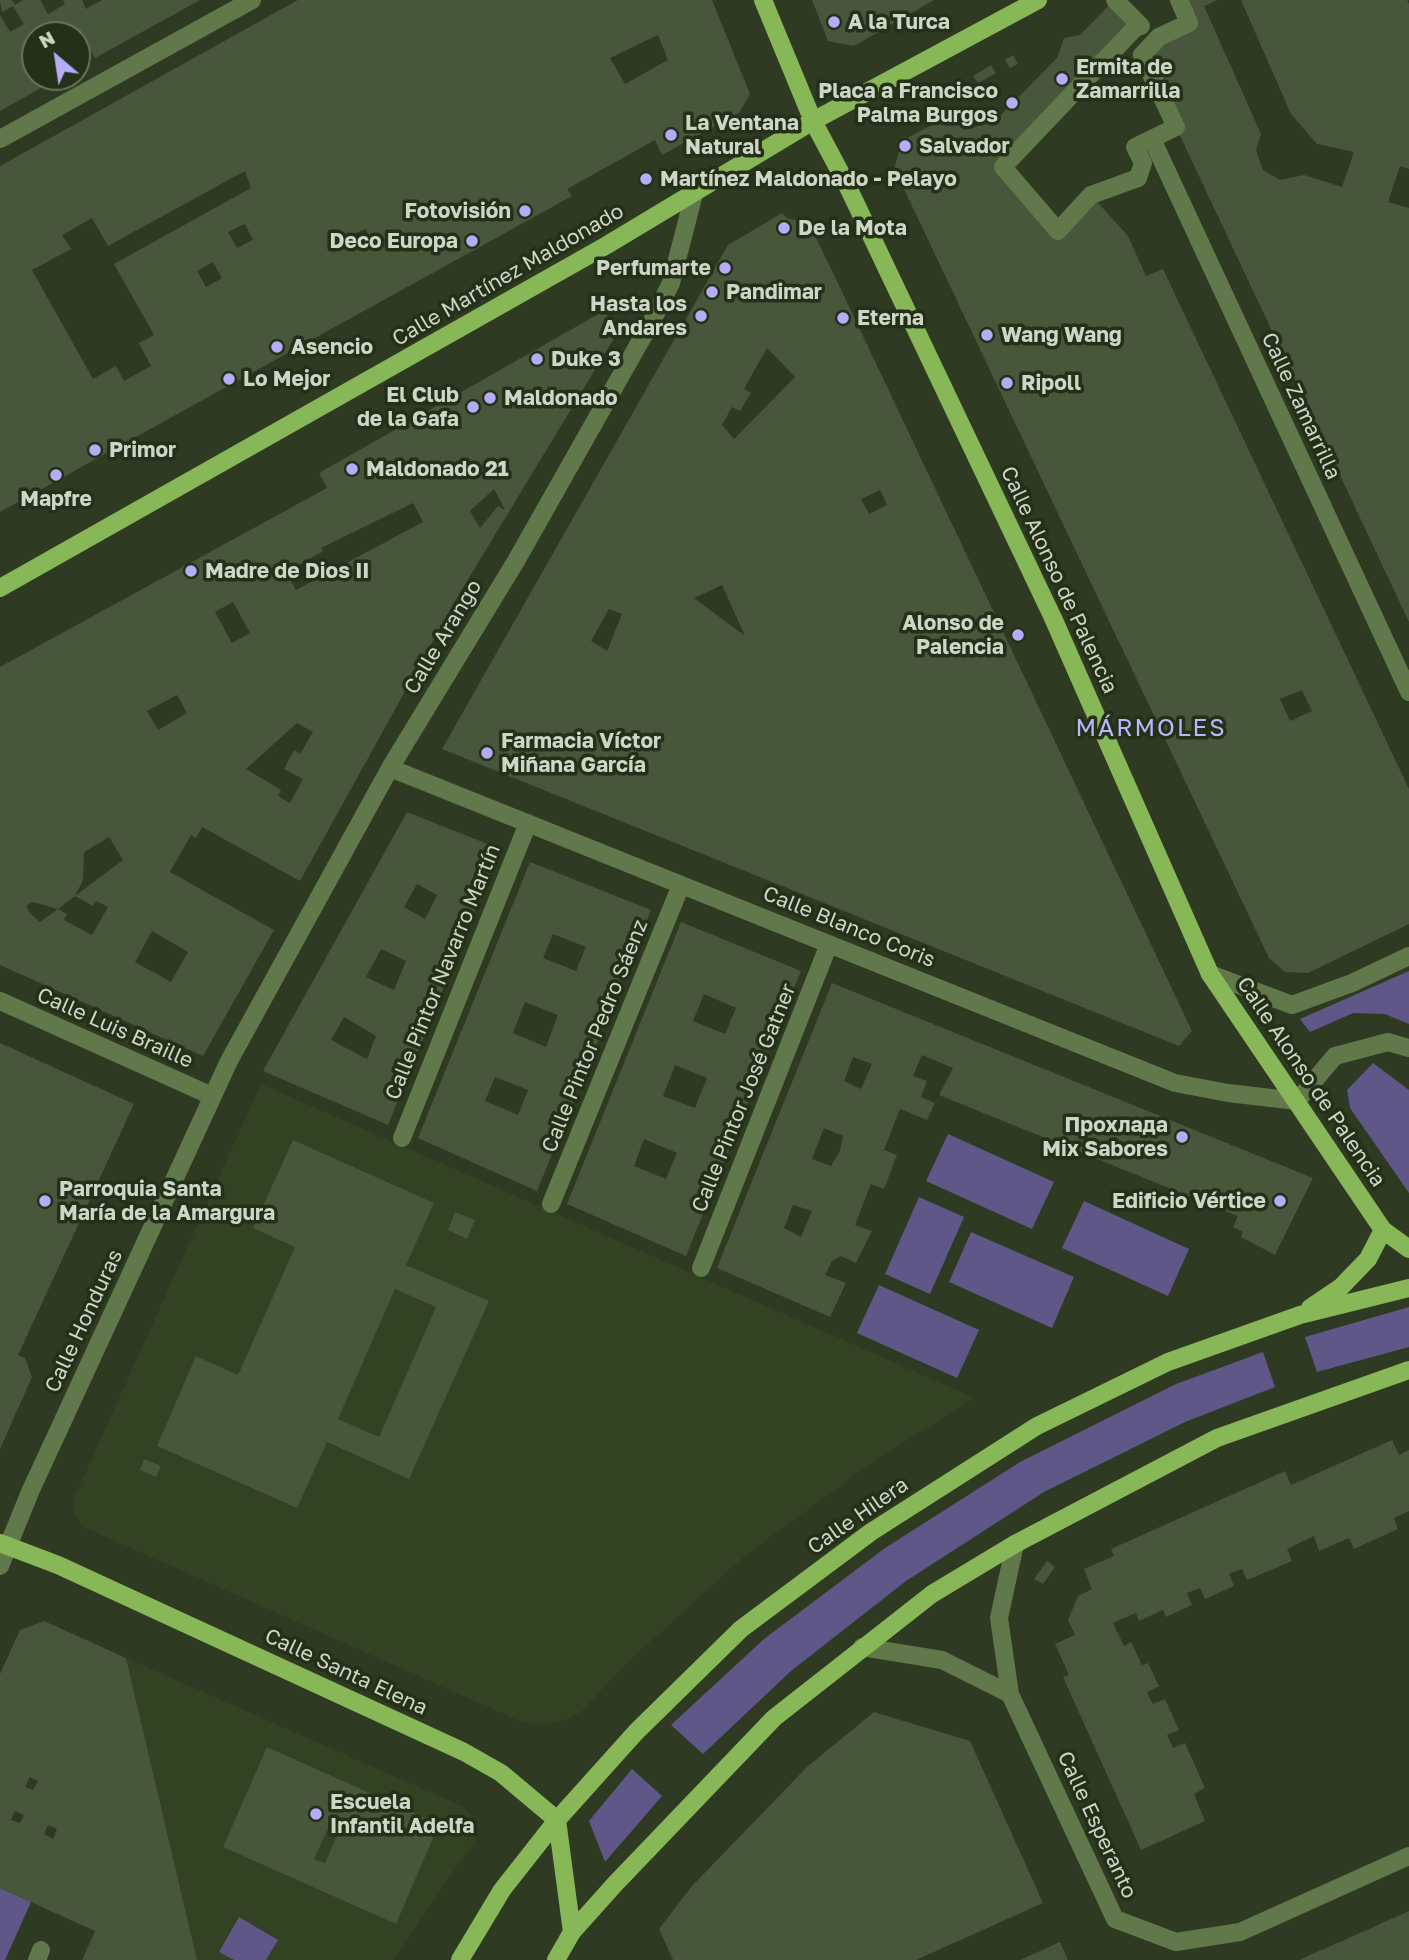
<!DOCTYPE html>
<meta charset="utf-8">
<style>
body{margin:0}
#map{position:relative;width:1409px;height:1960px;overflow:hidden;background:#2e3b22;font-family:"Golos Text",sans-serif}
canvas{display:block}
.north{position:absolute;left:21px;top:21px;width:70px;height:70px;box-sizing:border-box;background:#243118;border:2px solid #68735e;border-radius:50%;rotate:331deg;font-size:19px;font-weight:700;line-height:28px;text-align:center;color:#ced6c7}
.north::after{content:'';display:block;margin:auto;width:24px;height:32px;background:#b6acf8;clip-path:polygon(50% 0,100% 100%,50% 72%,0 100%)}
</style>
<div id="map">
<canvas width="1409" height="1960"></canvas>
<div class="north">N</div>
</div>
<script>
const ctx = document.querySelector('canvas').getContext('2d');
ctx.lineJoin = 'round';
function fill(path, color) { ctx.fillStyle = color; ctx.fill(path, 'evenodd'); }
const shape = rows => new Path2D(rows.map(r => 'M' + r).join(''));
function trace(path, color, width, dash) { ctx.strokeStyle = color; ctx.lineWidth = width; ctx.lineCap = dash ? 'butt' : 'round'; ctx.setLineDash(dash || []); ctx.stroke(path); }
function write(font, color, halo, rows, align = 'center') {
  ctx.font = font + ' "Golos Text",sans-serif'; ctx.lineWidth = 7; ctx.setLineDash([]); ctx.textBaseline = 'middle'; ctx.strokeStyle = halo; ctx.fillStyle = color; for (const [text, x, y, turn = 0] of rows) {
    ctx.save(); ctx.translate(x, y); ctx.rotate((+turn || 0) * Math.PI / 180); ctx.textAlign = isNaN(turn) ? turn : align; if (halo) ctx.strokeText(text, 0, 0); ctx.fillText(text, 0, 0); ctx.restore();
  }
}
fill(shape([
 [261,1084,975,1398,878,1458,746,1555,631,1659,580,1713,560,1722,542,1725,524,1723,86,1528,74,1514,74,1498],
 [126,1658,464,1807,475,1821,475,1840,393,1960,197,1960]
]), '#324222');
fill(shape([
 [1409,971,1409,1024,1385,1014,1353,1013,1310,1032,1300,1019],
 [1373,1063,1409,1090,1409,1193,1350,1108,1347,1090],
 [948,1134,1054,1182,1032,1229,926,1181],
 [919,1197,964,1217,930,1294,885,1274],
 [1084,1201,1189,1249,1168,1296,1062,1248],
 [971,1232,1074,1277,1052,1328,949,1282],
 [879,1285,979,1330,957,1378,857,1333],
 [1409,1307,1409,1347,1317,1372,1305,1337],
 [1263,1352,1275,1387,1185,1422,1044,1492,906,1581,791,1671,703,1754,671,1725,764,1639,885,1548,1020,1462,1176,1384],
 [632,1769,662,1796,605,1862,589,1821],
 [0,1888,31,1902,5,1960,0,1960],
 [239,1917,278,1940,266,1960,234,1960,219,1952]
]), '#5e5788');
fill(shape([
 [0,0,12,0,15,5,2,12],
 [40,0,48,14,65,4,63,0,82,0,86,9,102,0,200,0,95,58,86,42,77,47,77,35,35,35,35,77,53,77,55,80,0,111,0,15,10,32,24,24,13,6,23,0],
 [298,0,712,0,750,94,739,113,662,155,655,140,567,189,572,196,0,512,0,166],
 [658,35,668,60,625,84,610,58],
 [245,171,251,188,114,264,154,335,139,343,151,366,124,381,116,366,93,379,32,270,71,249,62,235,92,218,108,246],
 [245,224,253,240,237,248,228,232],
 [366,229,369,237,349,245,347,236],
 [213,262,222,278,206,287,197,271],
 [812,0,934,0,854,46,828,41],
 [1114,0,1141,26,1003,167,1058,231,1091,195,1128,236,1146,276,1163,269,1409,789,1409,924,1308,973,1285,972,1269,958,894,168,902,141,941,120,972,128,997,119,1057,58,1064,38,1080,35],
 [1302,690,1312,711,1290,721,1280,699],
 [1179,0,1217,0,1204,6,1261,134,1256,150,1263,170,1280,180,1304,175,1342,187,1354,152,1317,144,1291,114,1241,0,1407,0,1409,4,1409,169,1400,166,1388,202,1409,208,1409,622,1142,55,1189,23],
 [1013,55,1018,64,1010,68,1005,60],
 [991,65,996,73,978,83,973,76],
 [782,213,788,219,808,221,845,298,1192,1031,1179,1046,442,749,728,245],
 [767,348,795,377,734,439,722,425,732,407,740,411,751,393,744,389],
 [880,490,887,505,869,514,861,499],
 [722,585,745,636,694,598],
 [609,609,622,614,607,651,591,641],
 [602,312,622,325,455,601,300,881,202,827,196,838,191,835,170,872,274,930,203,1056,0,965,0,667,327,488,319,473],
 [494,489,505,510,498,506,480,528,470,511],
 [413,503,423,522,296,590,286,572,323,551,321,548],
 [233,602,250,633,232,643,215,612],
 [177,695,187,713,158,730,147,711],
 [297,723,313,732,300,754,294,750,284,769,303,779,290,803,278,796,281,790,246,769],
 [109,837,123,860,75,896,93,906,96,901,108,907,92,935,64,920,67,914,58,909,40,922,30,913,26,906,33,902,58,909,75,896,83,880,84,852],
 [152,931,188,952,171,982,135,962],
 [407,812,500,849,388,1125,263,1071],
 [417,884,437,895,425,919,404,907],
 [381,949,406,961,394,990,366,977],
 [344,1017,376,1036,367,1059,331,1040],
 [530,862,651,910,537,1191,418,1138],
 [553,934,586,947,576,971,543,958],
 [525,1002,558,1015,546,1047,513,1033],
 [495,1077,528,1090,518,1115,485,1101],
 [681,922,801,971,686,1256,567,1204],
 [704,994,736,1008,725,1034,693,1021],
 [675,1065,707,1078,695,1108,663,1096],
 [644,1139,677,1153,666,1179,634,1166],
 [832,983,1313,1178,1275,1255,1241,1237,1243,1232,1233,1227,1238,1216,939,1095,953,1068,922,1055,913,1076,927,1081,921,1097,935,1103,927,1120,900,1109,884,1150,897,1155,884,1189,871,1184,855,1225,872,1231,856,1263,841,1256,832,1261,825,1275,846,1283,830,1317,717,1268],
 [853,1057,872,1064,861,1089,844,1081],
 [824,1128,843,1136,840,1151,831,1166,812,1159],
 [793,1205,812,1211,801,1237,784,1228],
 [0,1043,134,1104,18,1355,25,1358,32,1377,0,1449],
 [293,1140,434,1203,406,1265,489,1301,409,1479,327,1442,297,1508,157,1446,196,1356,238,1375,295,1247,253,1228],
 [395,1289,436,1307,379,1437,338,1419],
 [455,1212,475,1220,467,1239,448,1230],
 [1392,1440,1399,1455,1409,1450,1409,1511,1394,1518,1398,1529,1354,1549,1349,1538,1319,1551,1314,1536,1287,1549,1292,1561,1247,1580,1242,1569,1229,1574,1234,1586,1205,1599,1200,1588,1187,1593,1192,1605,1166,1617,1163,1610,1139,1621,1136,1613,1113,1623,1124,1646,1131,1642,1142,1665,1148,1663,1159,1686,1147,1692,1149,1697,1153,1704,1165,1699,1179,1730,1167,1735,1173,1748,1185,1743,1205,1788,1194,1794,1205,1821,1141,1850,1063,1677,1069,1675,1055,1644,1075,1635,1068,1620,1078,1596,1092,1589,1084,1569,1114,1556,1111,1549,1285,1471,1291,1485],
 [144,1459,161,1466,156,1477,140,1470],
 [1047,1561,1055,1567,1043,1584,1034,1579],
 [44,1621,126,1658,197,1960,82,1960,95,1931,0,1888,0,1674,20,1630],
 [30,1777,38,1781,33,1790,25,1787],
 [15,1811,24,1815,20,1823,11,1820],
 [48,1825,57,1829,53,1839,44,1834],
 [874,1712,970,1741,1043,1903,916,1960,673,1960,659,1929,692,1886,807,1767],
 [267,1747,439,1824,396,1924,223,1847],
 [331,1822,341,1827,325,1863,314,1859],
 [1409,1911,1409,1960,1299,1960,1369,1929],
 [1060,1942,1068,1960,1020,1960]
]), '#48563c');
trace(shape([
 [1115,0,1141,26,1135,28,1003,167,1058,231,1091,195,1138,178,1143,163,1135,147,1176,127,1142,55,1159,37,1189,23,1179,0],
 [0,139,252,0],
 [1152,139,1409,692],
 [390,768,1175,1083,1228,1093,1297,1101,1335,1056,1388,1042,1409,1048],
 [1210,974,1292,1005,1352,983,1409,956],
 [0,1001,212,1096],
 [402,1138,528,823],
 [551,1204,681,885],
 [701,1268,829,944],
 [1015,1544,999,1618,1010,1694,1115,1919,1176,1942,1240,1932,1409,1856],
 [0,1566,30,1492,229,1061,390,768,516,561,654,317,671,283,694,194],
 [862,1647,942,1660,1010,1694],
 [37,1960,41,1950]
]), '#60784a', 18);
trace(shape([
 [763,0,813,121,847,185,1053,618,1210,974,1383,1230,1409,1249],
 [0,588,607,245,813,121,1038,0],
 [1310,1308,1341,1287,1368,1259,1383,1230],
 [0,1543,58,1565,464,1752,501,1773,557,1820,572,1932],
 [460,1960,502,1890,557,1820,636,1732,741,1629,871,1532,1037,1426,1168,1362,1300,1315,1409,1288],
 [556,1960,572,1932,615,1884,774,1718,932,1594,1015,1544,1217,1438,1409,1370]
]), '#87b756', 18);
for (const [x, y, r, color] of [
 [834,22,7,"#b6acf8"],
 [1062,79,7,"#b6acf8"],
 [1012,103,7,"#b6acf8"],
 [671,135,7,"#b6acf8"],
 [905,146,7,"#b6acf8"],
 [646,179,7,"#b6acf8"],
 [525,211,7,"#b6acf8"],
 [784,228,7,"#b6acf8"],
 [472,241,7,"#b6acf8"],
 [725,268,7,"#b6acf8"],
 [712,292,7,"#b6acf8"],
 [701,316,7,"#b6acf8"],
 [843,318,7,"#b6acf8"],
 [987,335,7,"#b6acf8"],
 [277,347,7,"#b6acf8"],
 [537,359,7,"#b6acf8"],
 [229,379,7,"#b6acf8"],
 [1007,383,7,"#b6acf8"],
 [490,398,7,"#b6acf8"],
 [473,407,7,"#b6acf8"],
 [95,450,7,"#b6acf8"],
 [352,469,7,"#b6acf8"],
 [56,475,7,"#b6acf8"],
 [191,571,7,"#b6acf8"],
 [1018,635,7,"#b6acf8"],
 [487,753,7,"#b6acf8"],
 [1182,1137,7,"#b6acf8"],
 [45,1201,7,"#b6acf8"],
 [1280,1201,7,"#b6acf8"],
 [316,1814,7,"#b6acf8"]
]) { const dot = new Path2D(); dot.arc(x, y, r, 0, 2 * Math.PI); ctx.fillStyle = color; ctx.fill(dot); trace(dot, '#243118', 2.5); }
write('bold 21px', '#ced6c7', '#243118', [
 ["A la Turca",848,22],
 ["Ermita de",1076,67],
 ["Zamarrilla",1076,91],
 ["Placa a Francisco",998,91,"right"],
 ["Palma Burgos",998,115,"right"],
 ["La Ventana",685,123],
 ["Natural",685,147],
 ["Salvador",919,146],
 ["Martínez Maldonado - Pelayo",660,179],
 ["Fotovisión",511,211,"right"],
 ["De la Mota",798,228],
 ["Deco Europa",458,241,"right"],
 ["Perfumarte",711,268,"right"],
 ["Pandimar",726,292],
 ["Hasta los",687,304,"right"],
 ["Andares",687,328,"right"],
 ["Eterna",857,318],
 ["Wang Wang",1001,335],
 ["Asencio",291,347],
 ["Duke 3",551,359],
 ["Lo Mejor",243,379],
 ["Ripoll",1021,383],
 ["El Club",459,395,"right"],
 ["de la Gafa",459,419,"right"],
 ["Maldonado",504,398],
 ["Primor",109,450],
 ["Maldonado 21",366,469],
 ["Mapfre",56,499,"center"],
 ["Madre de Dios II",205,571],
 ["Alonso de",1004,623,"right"],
 ["Palencia",1004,647,"right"],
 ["Farmacia Víctor",501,741],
 ["Miñana García",501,765],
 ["Прохлада",1168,1125,"right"],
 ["Mix Sabores",1168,1149,"right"],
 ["Parroquia Santa",59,1189],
 ["María de la Amargura",59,1213],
 ["Edificio Vértice",1266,1201,"right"],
 ["Escuela",330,1802],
 ["Infantil Adelfa",330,1826]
], 'left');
write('21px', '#ced6c7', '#243118', [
 ["Calle Martínez Maldonado",508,275,-30],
 ["Calle Zamarrilla",1301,406,65],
 ["Calle Alonso de Palencia",1059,580,65],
 ["Calle Arango",443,637,-59],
 ["Calle Blanco Coris",849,927,22],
 ["Calle Pintor Navarro Martín",443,972,-68],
 ["Calle Luis Braille",115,1028,24],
 ["Calle Pintor Pedro Sáenz",595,1036,-68],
 ["Calle Alonso de Palencia",1311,1082,56],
 ["Calle Pintor José Gatner",744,1098,-68],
 ["Calle Honduras",84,1321,-65],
 ["Calle Hilera",858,1516,-35],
 ["Calle Santa Elena",346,1672,25],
 ["Calle Esperanto",1097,1825,65]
]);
ctx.letterSpacing = '2px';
write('24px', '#beb5fc', '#243118', [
 ["MÁRMOLES",1151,728]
]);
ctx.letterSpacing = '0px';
</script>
